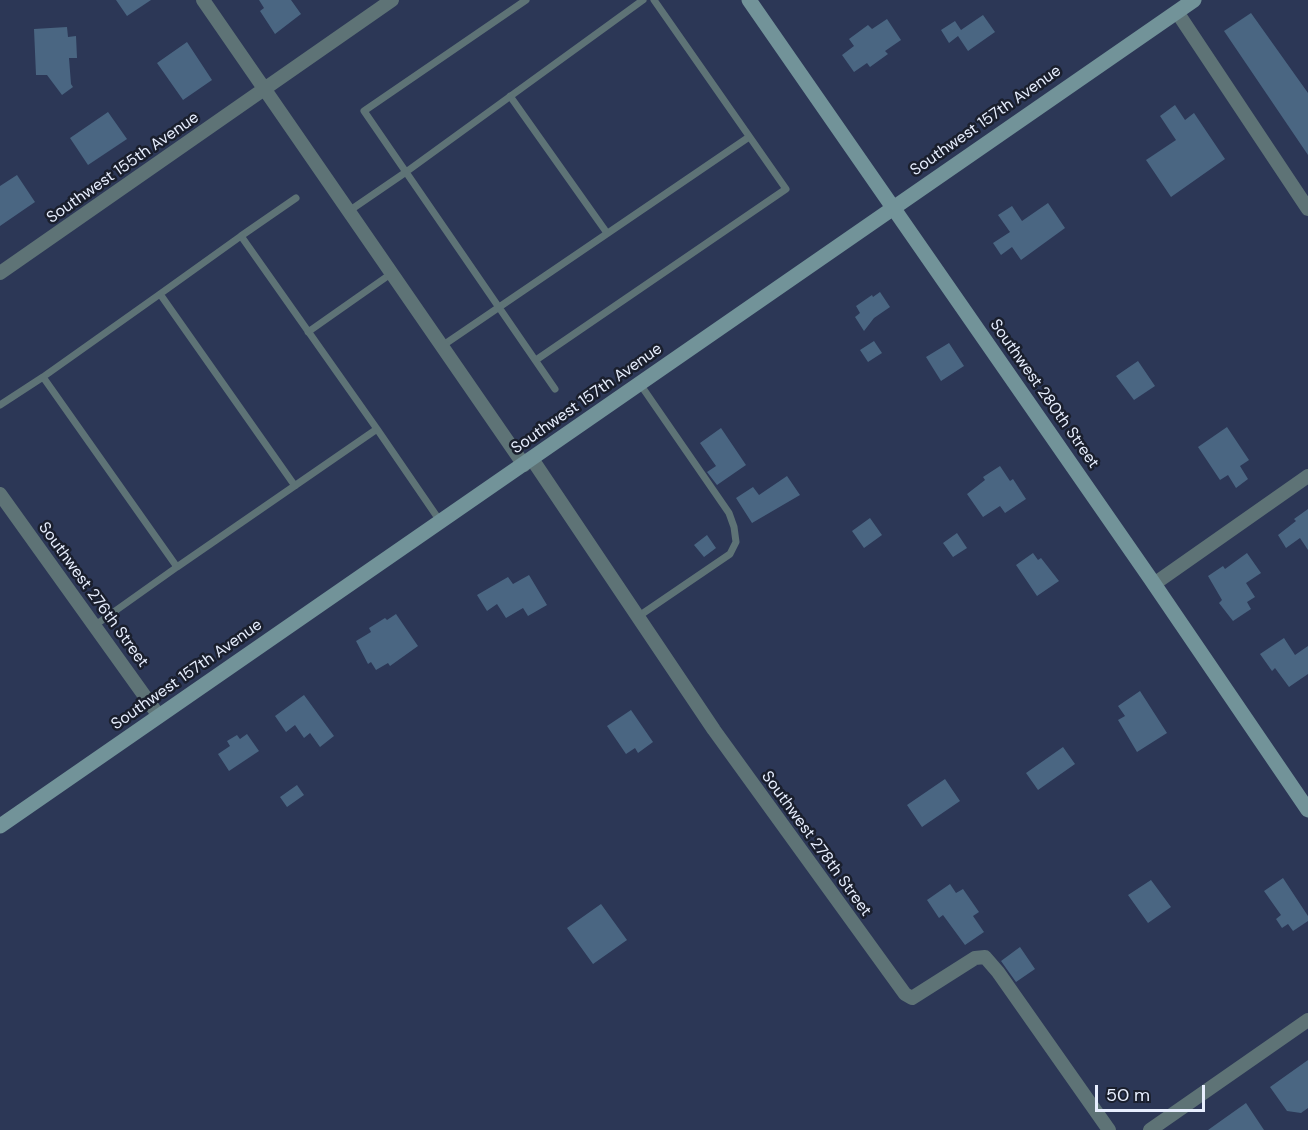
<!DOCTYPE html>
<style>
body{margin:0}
#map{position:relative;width:1308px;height:1130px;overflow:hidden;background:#2c3756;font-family:"DM Sans",sans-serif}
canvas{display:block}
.scale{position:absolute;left:1095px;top:1085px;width:110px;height:27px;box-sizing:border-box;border:3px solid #e7eefe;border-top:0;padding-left:8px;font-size:18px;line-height:21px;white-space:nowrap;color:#e7eefe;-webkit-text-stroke:4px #1a1f2d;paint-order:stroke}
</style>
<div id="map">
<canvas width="1308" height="1130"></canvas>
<div class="scale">50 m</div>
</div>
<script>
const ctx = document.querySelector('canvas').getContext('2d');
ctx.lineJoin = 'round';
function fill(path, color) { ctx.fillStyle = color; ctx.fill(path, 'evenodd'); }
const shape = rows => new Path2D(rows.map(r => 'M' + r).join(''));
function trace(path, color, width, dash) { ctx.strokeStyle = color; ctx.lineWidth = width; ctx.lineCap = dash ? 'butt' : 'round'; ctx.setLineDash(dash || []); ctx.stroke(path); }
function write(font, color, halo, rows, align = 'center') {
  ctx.font = font + ' "DM Sans",sans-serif'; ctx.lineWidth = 5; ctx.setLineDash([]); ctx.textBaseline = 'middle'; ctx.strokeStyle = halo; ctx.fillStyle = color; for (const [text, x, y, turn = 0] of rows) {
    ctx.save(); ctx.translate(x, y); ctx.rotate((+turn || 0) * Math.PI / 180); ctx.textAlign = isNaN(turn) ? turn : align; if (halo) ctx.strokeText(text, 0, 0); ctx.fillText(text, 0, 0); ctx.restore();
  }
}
fill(shape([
 [116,0,151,0,127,16],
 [259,0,291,0,301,14,275,34,260,11,264,8],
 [1251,13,1308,93,1308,155,1224,31],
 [983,15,995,32,968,51,958,36,949,43,941,30,955,21,961,30],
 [887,19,901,40,885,51,888,54,870,67,867,63,854,72,842,55,854,46,849,39,868,25,872,29],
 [67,27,68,37,76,36,77,58,69,58,71,84,73,87,62,95,47,75,36,75,34,29],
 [187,42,212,80,183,100,157,63],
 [1175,105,1185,120,1194,113,1225,159,1171,197,1146,160,1176,140,1160,116],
 [108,112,127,139,88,165,70,138],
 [17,175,35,202,0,226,0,186],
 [1048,203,1065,228,1021,260,1012,247,1001,255,993,243,1010,232,998,215,1012,206,1022,221],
 [880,292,890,307,874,318,864,331,855,317,860,313,856,306,872,295,873,297],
 [874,341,882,353,868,362,860,350],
 [949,343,964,366,941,381,926,357],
 [1138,361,1155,386,1134,400,1116,376],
 [1227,427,1249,460,1240,466,1248,479,1236,488,1228,475,1220,480,1198,447],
 [721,428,746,465,717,485,707,472,716,466,700,443],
 [1000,466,1010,481,1013,479,1026,499,1005,513,1000,506,983,517,967,494,985,480,983,477],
 [787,476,800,495,752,523,736,498,753,487,759,495],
 [1308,509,1308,550,1300,538,1286,548,1278,535,1296,521,1294,519],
 [870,518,882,535,864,548,852,531],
 [957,533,967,548,953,557,943,543],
 [707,535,716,548,704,557,694,545],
 [1033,553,1038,560,1041,558,1059,581,1037,596,1016,565],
 [1247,553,1261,573,1246,583,1255,597,1247,602,1251,609,1233,621,1219,603,1222,600,1208,576,1223,566,1225,569],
 [529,575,547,605,528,616,523,608,506,618,497,604,487,611,477,595,508,577,513,584],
 [396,614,418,646,390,666,388,663,376,670,371,662,368,664,356,641,371,632,369,628,385,618,387,620],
 [1284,638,1295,655,1308,646,1308,674,1289,687,1275,668,1272,671,1260,654],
 [1140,691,1167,733,1137,752,1118,720,1125,716,1118,706],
 [304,695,334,736,320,747,310,733,304,738,295,725,286,732,275,716],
 [631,710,653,742,638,753,635,748,626,754,607,726],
 [247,734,259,751,229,771,218,754,230,746,227,741,237,735,240,739],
 [1063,747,1075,764,1038,790,1026,773],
 [945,779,960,801,922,827,907,805],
 [297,785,304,795,287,807,280,797],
 [1283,878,1308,916,1308,921,1293,931,1288,924,1282,928,1276,919,1281,915,1264,891],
 [1151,880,1171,907,1148,923,1128,895],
 [950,884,956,893,963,889,979,912,973,916,984,932,965,945,943,915,939,918,927,900],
 [601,904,627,940,593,964,567,928],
 [1020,947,1035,969,1016,982,1001,961],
 [1308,1060,1308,1108,1301,1113,1287,1111,1270,1087],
 [1246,1103,1264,1130,1208,1130]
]), '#4a6682');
trace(shape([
 [526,0,364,111,555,389],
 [510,96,607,233],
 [296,198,241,236,377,429],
 [349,211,406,172,643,0],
 [160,294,241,236],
 [308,332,392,273],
 [442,346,749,137],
 [536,360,786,189,654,0],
 [43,377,160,294,295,486],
 [0,405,43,377,177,567,94,626],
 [177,567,377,429,440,521],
 [639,616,730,554,736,542,734,527,729,513,640,384]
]), '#5e7376', 7);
trace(shape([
 [203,0,524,465],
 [1177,12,1308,209],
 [0,273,392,0],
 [532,459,714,730,905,994,912,998,975,958,985,957,998,972,1109,1130],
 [0,494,159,716],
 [1154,584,1308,476],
 [1150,1130,1308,1020]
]), '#5e7376', 14);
trace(shape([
 [749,0,1150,578,1308,810],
 [0,826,1194,0]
]), '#729399', 15);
write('16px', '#e7eefe', '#1a1f2d', [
 ["Southwest 157th Avenue",986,121,-35],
 ["Southwest 155th Avenue",123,168,-35],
 ["Southwest 280th Street",1044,394,55],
 ["Southwest 157th Avenue",587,399,-35],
 ["Southwest 276th Street",93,595,54],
 ["Southwest 157th Avenue",187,675,-35],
 ["Southwest 278th Street",816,844,54]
]);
</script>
